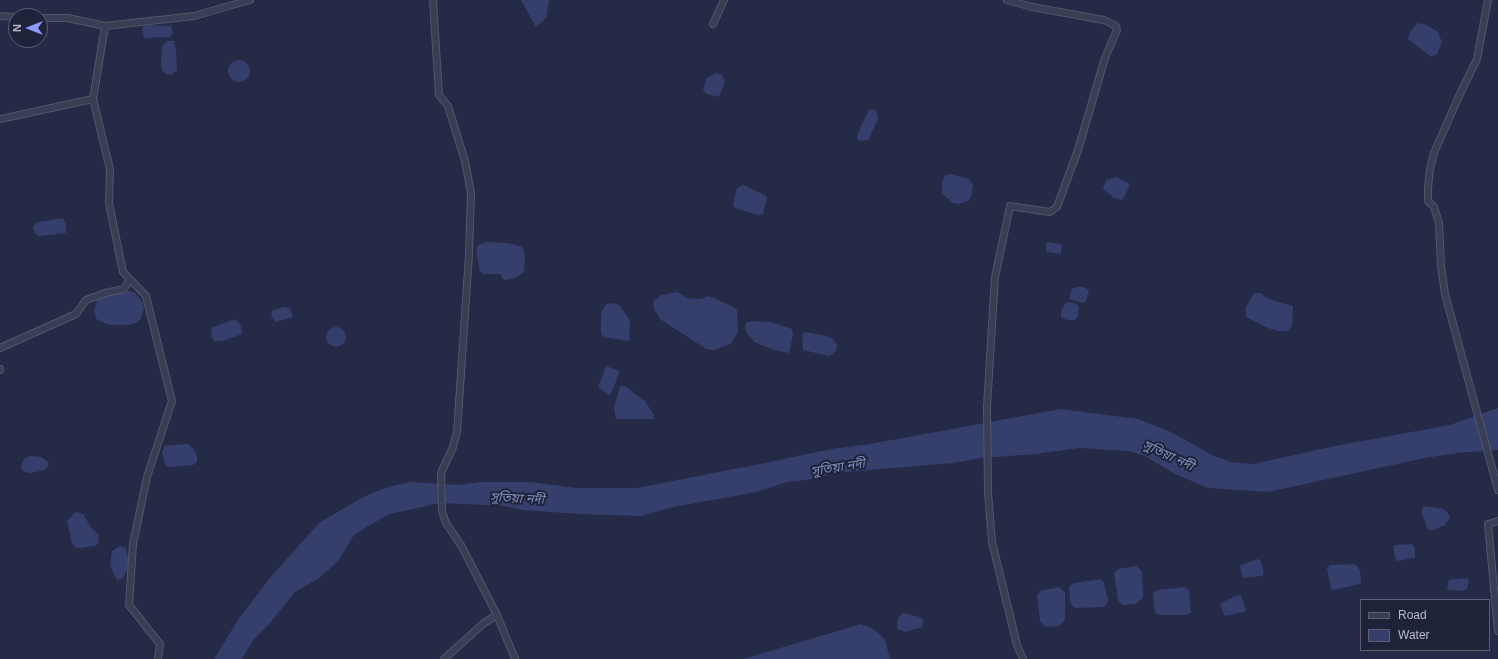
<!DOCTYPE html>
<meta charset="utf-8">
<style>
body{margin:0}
#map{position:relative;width:1498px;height:659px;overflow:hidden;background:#252a46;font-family:Helvetica,sans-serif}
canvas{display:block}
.legend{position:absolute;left:1360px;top:599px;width:130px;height:52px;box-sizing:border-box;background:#1e233a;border:1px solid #5b5f75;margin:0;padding:5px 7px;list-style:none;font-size:12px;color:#b7bace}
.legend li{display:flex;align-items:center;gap:8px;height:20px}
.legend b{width:20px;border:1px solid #5b5f75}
.north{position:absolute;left:8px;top:8px;width:40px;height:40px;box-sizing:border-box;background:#1e233a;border:1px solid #5b5f75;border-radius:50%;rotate:270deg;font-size:11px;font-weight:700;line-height:16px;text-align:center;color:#b7bace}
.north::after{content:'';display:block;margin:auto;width:14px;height:18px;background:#8c9bff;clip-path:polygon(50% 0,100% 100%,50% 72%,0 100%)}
</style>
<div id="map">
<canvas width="1498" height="659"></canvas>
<ul class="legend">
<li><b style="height:5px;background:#3a3e55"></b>Road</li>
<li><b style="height:11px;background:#363e6c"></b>Water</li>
</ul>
<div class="north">N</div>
</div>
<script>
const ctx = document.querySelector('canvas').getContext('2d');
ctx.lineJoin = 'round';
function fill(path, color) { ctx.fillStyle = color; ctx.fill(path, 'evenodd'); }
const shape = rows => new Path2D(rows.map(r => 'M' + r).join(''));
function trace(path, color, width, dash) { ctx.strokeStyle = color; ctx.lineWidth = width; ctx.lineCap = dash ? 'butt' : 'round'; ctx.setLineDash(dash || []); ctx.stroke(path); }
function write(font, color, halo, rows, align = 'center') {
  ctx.font = font + ' Helvetica,"Noto Sans Bengali",sans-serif'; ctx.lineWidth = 4; ctx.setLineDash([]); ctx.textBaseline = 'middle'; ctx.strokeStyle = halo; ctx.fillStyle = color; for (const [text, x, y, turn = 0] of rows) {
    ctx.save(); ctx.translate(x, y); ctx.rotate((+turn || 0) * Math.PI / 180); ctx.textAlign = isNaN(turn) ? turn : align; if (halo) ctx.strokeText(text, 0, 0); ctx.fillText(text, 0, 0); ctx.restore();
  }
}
fill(shape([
 [521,0,549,0,546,18,536,27],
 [1417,23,1427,25,1438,32,1442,42,1437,54,1431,57,1408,39,1410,32],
 [145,25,171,26,173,33,170,37,144,38,142,28],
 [167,41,174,41,176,50,177,70,171,75,166,74,162,70,161,61,162,46],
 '228 71a11 11 0 1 1 22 0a11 11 0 1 1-22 0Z',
 [716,73,722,75,725,82,719,97,707,94,703,91,706,79],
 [869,109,876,110,878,119,868,140,860,141,857,139,858,133],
 [951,174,969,179,973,185,971,197,968,201,959,204,953,203,942,194,942,182,945,175],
 [1116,177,1130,184,1124,198,1121,200,1114,198,1103,189,1106,180],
 [743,185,765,195,767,198,763,214,757,215,735,208,733,204,737,188],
 [63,218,66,224,66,233,40,236,36,235,34,230,33,226,38,222],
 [487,242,508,243,522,247,525,255,524,272,515,278,506,280,503,279,500,274,484,274,480,272,476,251,478,245],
 [1049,242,1061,244,1061,254,1046,252,1046,243],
 [1076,287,1083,287,1089,290,1086,301,1083,303,1069,299,1072,289],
 [128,291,134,292,142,301,144,307,141,319,136,323,128,325,110,325,97,320,94,312,97,300,103,296],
 [677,292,687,298,700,299,709,296,732,306,737,310,738,332,731,344,714,350,706,349,660,319,654,309,653,301,662,295],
 [1254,293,1261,293,1266,298,1293,306,1292,326,1287,331,1278,331,1268,328,1246,317,1246,307],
 [1068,302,1074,303,1079,306,1078,317,1075,320,1067,320,1061,317,1061,311,1065,304],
 [615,303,620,306,630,320,629,341,603,337,601,333,601,313,606,304],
 [284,307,290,308,293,317,275,322,271,315,273,310],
 [235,319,241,326,242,334,223,341,214,341,212,337,211,328],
 [752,321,771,322,792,329,793,335,789,353,774,350,754,342,747,333,745,327,746,323],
 '326 337a10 10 0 1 1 20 0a10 10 0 1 1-20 0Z',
 [804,332,827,336,833,339,837,345,836,351,829,356,803,350,802,335],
 [606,366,620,371,611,394,609,395,598,387],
 [620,386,625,386,645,401,654,415,654,419,616,419,614,408],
 [1498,408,1498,450,1457,453,1425,458,1268,492,1208,488,1175,474,1145,456,1129,451,1079,448,1036,454,982,458,953,463,834,473,807,480,787,482,757,492,673,507,641,516,580,514,522,510,505,506,440,503,390,514,375,522,354,535,339,560,319,578,295,592,290,598,271,622,254,639,242,659,214,659,238,620,269,579,319,523,363,497,388,487,411,482,459,485,479,482,530,482,576,488,637,488,770,462,831,449,870,444,1061,409,1138,419,1171,432,1214,456,1231,462,1253,464,1340,445,1450,425],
 [188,444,194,449,197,456,197,462,193,465,171,467,166,466,162,453,164,446],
 [31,456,41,457,48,462,49,465,45,470,31,473,24,472,21,469,22,463,25,458],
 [1425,506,1443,509,1447,512,1450,517,1445,525,1434,530,1428,530,1422,514,1422,508],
 [75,512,83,514,92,529,99,535,98,544,95,546,80,548,75,547,72,543,67,521],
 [1412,544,1415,548,1415,558,1396,561,1393,547,1395,545],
 [120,546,126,548,129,562,127,571,123,578,117,580,110,566,112,551],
 [1258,559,1261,561,1264,574,1262,576,1243,578,1240,567,1241,565],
 [1355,564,1360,570,1361,582,1360,584,1333,590,1331,589,1327,568,1330,565],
 [1136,566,1142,571,1143,598,1136,604,1122,605,1118,600,1114,573,1118,569],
 [1463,578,1469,579,1467,589,1462,591,1447,590,1449,580],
 [1101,579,1104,583,1108,601,1107,604,1103,607,1076,608,1072,606,1070,601,1069,587,1071,585,1074,583],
 [1059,587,1065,592,1065,620,1059,626,1045,627,1040,621,1037,595,1040,591],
 [1185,587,1189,590,1191,612,1187,615,1159,615,1156,613,1154,608,1153,594,1155,592,1158,590],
 [1238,595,1241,596,1246,609,1244,612,1225,616,1220,605,1221,603],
 [903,613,920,617,923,620,923,627,905,632,899,630,897,628,898,618],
 [861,624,874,629,885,640,890,659,743,659]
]), '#363e6c');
const minor = shape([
 [433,0,439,95,448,106,465,161,471,193,469,255,457,432,453,447,441,473,442,511,446,523,461,545,497,615,515,659],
 [1007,0,1032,7,1104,20,1116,26,1117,30,1105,58,1078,150,1057,207,1050,212,1010,206,995,277,987,407,988,492,992,542,1017,645,1023,659],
 [1488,0,1477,59,1459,96,1434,153,1430,169,1428,188,1428,201,1434,207,1439,223,1441,266,1445,294,1498,490],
 [0,16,16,17],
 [40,18,68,18,105,26],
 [713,24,724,0],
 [0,119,93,99],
 [0,348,76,314,86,300,105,293,124,289,130,279],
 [0,369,0,370],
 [1498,521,1488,524,1498,631],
 [158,659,160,644,129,605,133,544,147,477,172,401,146,296,123,272,109,203,110,169,93,99,105,26,194,16,250,0],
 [444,659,484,623,497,615]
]);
trace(minor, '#52566c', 8);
trace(minor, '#3a3e55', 6);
write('italic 13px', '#848dbc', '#1e233a', [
 ["সুতিয়া নদী",1168,456,25],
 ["সুতিয়া নদী",838,468,-9],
 ["সুতিয়া নদী",517,499,3]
]);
</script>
